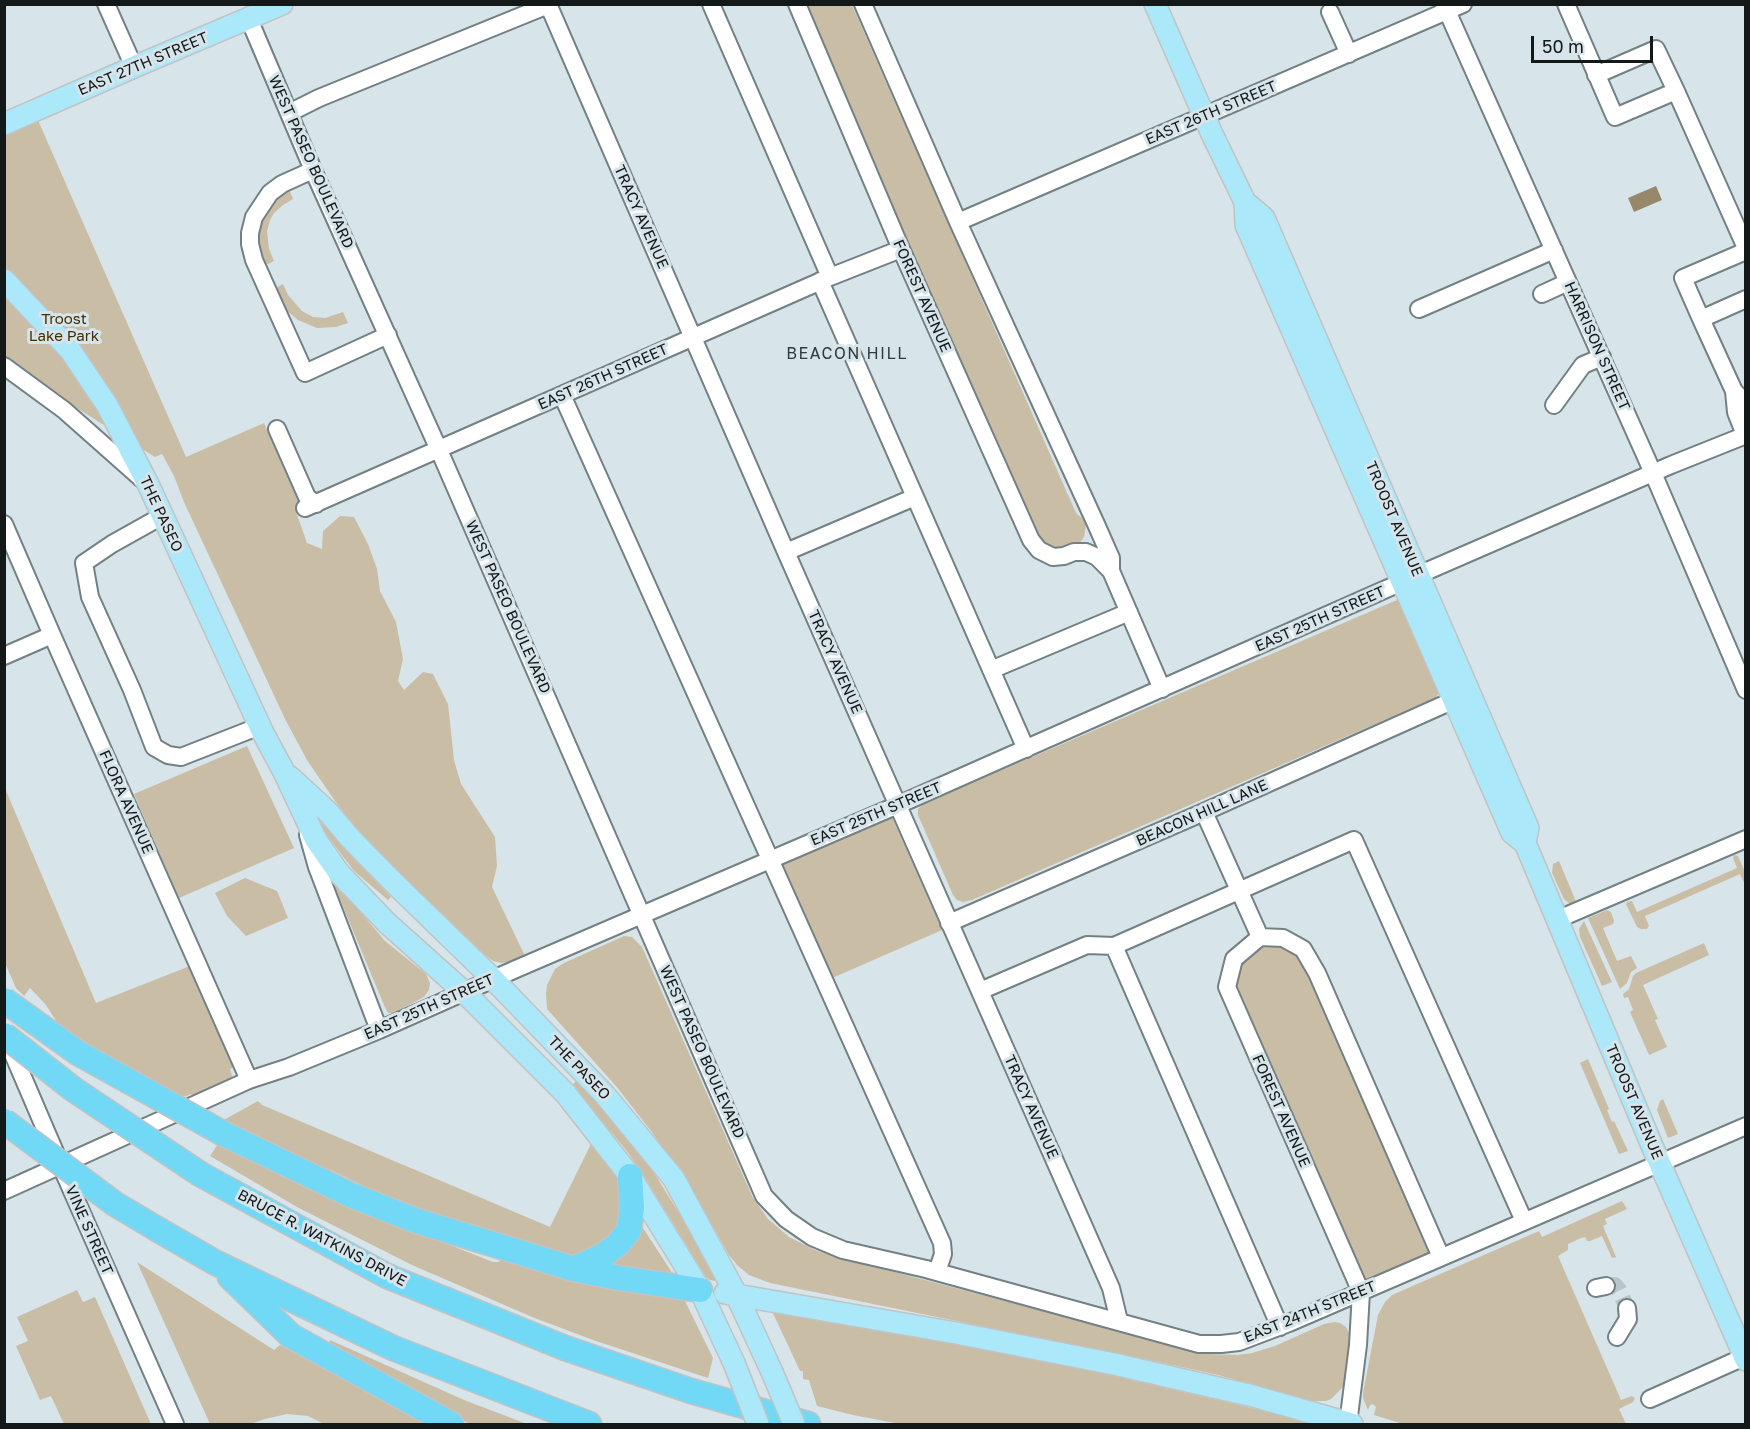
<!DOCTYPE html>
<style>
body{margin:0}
#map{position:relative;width:1750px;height:1429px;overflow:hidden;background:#d7e4e9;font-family:"Golos Text",sans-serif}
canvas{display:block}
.frame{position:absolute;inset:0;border:6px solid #131819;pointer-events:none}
.scale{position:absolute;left:1531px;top:36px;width:122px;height:27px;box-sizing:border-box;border:3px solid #131819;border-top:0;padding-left:8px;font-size:18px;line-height:21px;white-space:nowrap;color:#131819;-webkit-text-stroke:4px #d7e4e9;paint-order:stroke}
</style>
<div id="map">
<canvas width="1750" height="1429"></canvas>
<div class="frame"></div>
<div class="scale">50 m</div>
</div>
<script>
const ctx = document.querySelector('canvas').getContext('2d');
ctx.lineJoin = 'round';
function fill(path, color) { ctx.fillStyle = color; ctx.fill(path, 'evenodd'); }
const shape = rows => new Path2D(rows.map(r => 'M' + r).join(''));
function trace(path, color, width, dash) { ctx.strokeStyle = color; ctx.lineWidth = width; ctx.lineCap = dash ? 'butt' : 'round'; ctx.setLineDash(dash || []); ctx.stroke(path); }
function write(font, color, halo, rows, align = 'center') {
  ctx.font = font + ' "Golos Text",sans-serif'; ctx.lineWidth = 6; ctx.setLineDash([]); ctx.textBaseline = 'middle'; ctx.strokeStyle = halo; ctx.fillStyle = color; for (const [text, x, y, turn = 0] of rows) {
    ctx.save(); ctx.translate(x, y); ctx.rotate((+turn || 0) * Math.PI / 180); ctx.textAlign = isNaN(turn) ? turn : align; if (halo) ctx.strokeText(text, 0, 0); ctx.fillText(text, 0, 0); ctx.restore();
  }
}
fill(shape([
 [806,5,852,5,1076,513,1083,519,1086,525,1084,537,1079,544,1072,547,1053,549,1045,546,1030,528],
 [37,118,186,457,264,423,298,500,295,509,307,543,322,549,323,531,340,516,354,517,368,544,377,569,380,591,396,622,403,659,398,681,404,690,423,672,433,674,448,704,454,760,461,784,495,837,497,866,492,887,525,956,513,961,502,963,493,961,485,955,403,879,355,827,335,801,307,760,285,719,184,502,174,476,162,454,155,457,72,405,5,358,4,133],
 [289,189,293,199,283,205,274,213,270,220,267,231,269,249,274,261,264,266,258,253,257,225,271,201],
 [283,284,288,295,302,311,313,317,325,318,343,312,348,323,336,327,317,328,298,320,286,310,284,311,274,289],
 [1397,600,1405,606,1439,693,1435,698,972,900,963,902,957,900,953,895,918,815,918,809,923,804],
 [247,746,294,848,179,898,134,794],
 [4,786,96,1003,190,966,234,1067,230,1069,232,1076,229,1081,193,1097,191,1094,181,1098,119,1064,58,1024,46,1005,30,988,24,996,16,988,5,963],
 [891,815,942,930,830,979,779,864],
 [325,822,349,853,391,897,388,900,354,871,320,826],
 [1734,855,1738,856,1745,872,1745,885,1740,874,1645,916,1649,926,1647,929,1641,929,1637,927,1626,904,1627,902,1632,901,1637,912,1737,868,1733,858],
 [1559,861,1577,904,1570,904,1564,899,1552,873,1553,864],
 [245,878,277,891,288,918,246,936,227,916,215,893],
 [335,882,385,941,426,974,430,983,429,990,424,997,394,1013,388,1013,384,1005,334,885],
 [1607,910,1611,912,1614,921,1613,924,1603,928,1617,961,1631,956,1637,968,1631,972,1627,983,1620,989,1588,918],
 [1584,921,1612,982,1602,986,1580,937,1579,929],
 [624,936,632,937,642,947,753,1198,768,1219,789,1237,815,1250,837,1257,1208,1354,1238,1355,1252,1353,1275,1346,1324,1324,1335,1322,1340,1323,1346,1327,1352,1339,1345,1382,1342,1388,1331,1399,1326,1401,1313,1401,1218,1375,1163,1363,770,1283,749,1275,737,1265,729,1255,697,1198,651,1131,616,1086,547,1009,546,994,547,985,555,969,564,963],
 [1262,942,1277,942,1299,952,1433,1253,1363,1285,1235,995,1238,962],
 [1704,943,1709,955,1643,985,1658,1019,1655,1020,1667,1047,1649,1055,1630,1012,1633,1010,1628,997,1624,998,1623,994,1629,989,1633,976,1636,973],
 [1588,1059,1609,1109,1607,1110,1612,1122,1614,1121,1628,1151,1619,1154,1580,1063],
 [576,1081,602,1102,643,1155,718,1276,717,1281,710,1280,706,1277,642,1173,626,1150,572,1085],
 [1663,1099,1678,1134,1668,1138,1657,1110,1660,1101],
 [258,1101,262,1105,550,1227,592,1142,613,1169,623,1188,616,1237,576,1258,416,1208,372,1190,331,1170,328,1171,222,1121],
 [218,1144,356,1208,493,1262,498,1262,503,1259,683,1297,713,1358,708,1378,593,1340,532,1317,412,1265,297,1207,210,1156],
 [1622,1201,1627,1209,1605,1219,1607,1224,1603,1226,1616,1257,1612,1258,1602,1236,1590,1241,1587,1241,1585,1237,1581,1238,1568,1244,1568,1250,1558,1256,1621,1400,1632,1396,1635,1398,1633,1402,1619,1409,1626,1424,1403,1424,1374,1415,1376,1407,1373,1404,1370,1405,1368,1410,1363,1398,1363,1393,1378,1315,1385,1302,1392,1295,1539,1231,1542,1237],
 [641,1225,671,1271,673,1277,609,1266,623,1254],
 [137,1262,274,1350,280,1345,426,1424,324,1424,308,1416,287,1414,265,1419,250,1424,210,1424],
 [77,1290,83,1302,95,1297,151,1424,64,1424,51,1396,40,1400,16,1346,28,1341,17,1317],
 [778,1308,1081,1368,1320,1424,900,1424,853,1415,817,1406,809,1380,803,1379,803,1371,800,1371,771,1309],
 [330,1340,464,1400,527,1424,470,1424,424,1401,328,1347]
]), '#cabda5');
fill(shape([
 [1656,186,1662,200,1634,212,1628,198]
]), '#97886a');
trace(shape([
 [1606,1286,1615,1285,1619,1290,1627,1308]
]), '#bac5ca', 16, [16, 8]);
const minor = shape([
 [106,4,134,67],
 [548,4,786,552,1111,1288,1119,1321],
 [711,4,830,277],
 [797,4,901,249,1031,540,1039,550,1053,557,1064,556,1074,552,1086,552,1097,557,1111,571,1162,689],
 [863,4,958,222,1096,524,1111,558,1111,571],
 [1444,4,1653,473,1746,690],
 [1566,4,1615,117,1676,91,1746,248],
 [1330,12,1349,54],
 [249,19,313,170,439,450,764,1196,786,1219,812,1237,843,1250,926,1269,1199,1344,1221,1344,1239,1342,1289,1323,1746,1126],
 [1596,75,1656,49,1676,91],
 [289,113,319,98,548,5],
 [313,170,282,184,270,193,254,217,250,233,250,244,254,260,305,373,388,335],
 [958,222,1463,4],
 [820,281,1026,749],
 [1542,294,1568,282],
 [1746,299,1701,319,1734,391,1746,404],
 [1419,309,1554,250],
 [1701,319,1683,278,1746,251],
 [4,366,64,410,143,480],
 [1734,391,1736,412,1745,435],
 [562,395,942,1243,943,1254,937,1272],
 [1554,405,1583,365,1602,357],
 [277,429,307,497,316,504],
 [305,508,830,277,901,249],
 [162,516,112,544,84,563,90,597,132,690,154,747,168,755,181,757,260,726],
 [4,524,52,635,249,1080],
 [786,552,915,497],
 [4,656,52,635],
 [991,670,1129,612],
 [1204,812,1260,937],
 [308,835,317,867,379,1030],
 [1556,920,1746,839],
 [949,923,1204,812,1454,700],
 [980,991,1087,945,1114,946],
 [7,1040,61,1166,175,1424],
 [4,1191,249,1080,289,1067,379,1030,516,969,898,805,1402,582,1671,465,1746,435],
 [1596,1288,1606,1286],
 [1280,1327,1114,946,1354,840,1524,1221],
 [1617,1337,1628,1319,1627,1308],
 [1650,1399,1744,1357],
 [1348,1424,1358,1345,1361,1292,1227,987,1234,959,1260,937,1283,938,1303,949,1317,973,1441,1257]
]);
const major = shape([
 [1155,4,1212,134,1245,202,1246,225,1512,833,1525,843,1653,1148,1746,1360],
 [4,124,134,67,282,4],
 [1245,202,1264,218,1528,828,1525,843],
 [4,280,70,350,107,405,148,484,263,733,283,770,316,840,339,873,387,923,464,992,566,1094,630,1176,700,1290,734,1363],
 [290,777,328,812,350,838,390,879,493,979,605,1095,674,1179,736,1294,772,1372],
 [725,1293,956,1333,1114,1364,1253,1396,1352,1424]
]);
const highway = shape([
 [224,1134,351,1195,414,1220,574,1269,619,1278,700,1290],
 [200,1174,387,1276,565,1348,691,1391,808,1424],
 [157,1229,216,1263,393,1348,589,1424],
 [574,1269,602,1256,618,1244,629,1230,632,1208,630,1176],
 [230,1277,291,1336,451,1424]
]);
trace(minor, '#738084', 20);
trace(major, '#c2c3c3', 24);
trace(highway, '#c2c3c3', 27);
trace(minor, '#fff', 16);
trace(major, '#aae8fa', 21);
trace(highway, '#71d9f6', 24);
const majorBridge = shape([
 [734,1363,758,1424],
 [772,1372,794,1424]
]);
const highwayBridge = shape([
 [4,1000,78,1053,224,1134],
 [4,1035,73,1089,200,1174],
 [4,1121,115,1204,157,1229]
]);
trace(majorBridge, '#c2c3c3', 24, []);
trace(highwayBridge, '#c2c3c3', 27, []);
trace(majorBridge, '#aae8fa', 21);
trace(highwayBridge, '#71d9f6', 24);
write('15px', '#131819', '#d7e4e9', [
 ["EAST 27TH STREET",143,64,-23],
 ["EAST 26TH STREET",1211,113,-23],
 ["WEST PASEO BOULEVARD",311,162,66],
 ["TRACY AVENUE",641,217,66],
 ["FOREST AVENUE",922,296,66],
 ["HARRISON STREET",1597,346,66],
 ["EAST 26TH STREET",603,377,-24],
 ["THE PASEO",161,514,65],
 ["TROOST AVENUE",1394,519,67],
 ["WEST PASEO BOULEVARD",508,607,66],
 ["EAST 25TH STREET",1320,619,-24],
 ["TRACY AVENUE",835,662,66],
 ["FLORA AVENUE",126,802,66],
 ["BEACON HILL LANE",1202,813,-24],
 ["EAST 25TH STREET",876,814,-23],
 ["EAST 25TH STREET",429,1007,-24],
 ["WEST PASEO BOULEVARD",702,1052,66],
 ["THE PASEO",579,1068,46],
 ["TROOST AVENUE",1634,1102,67],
 ["TRACY AVENUE",1031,1107,66],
 ["FOREST AVENUE",1281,1111,66],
 ["VINE STREET",89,1230,66],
 ["BRUCE R. WATKINS DRIVE",322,1238,28],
 ["EAST 24TH STREET",1310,1312,-22]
]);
write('15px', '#412f05', '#d7e4e9', [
 ["Troost",64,319],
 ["Lake Park",64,336]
]);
ctx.letterSpacing = '1.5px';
write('16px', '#303b3e', '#d7e4e9', [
 ["BEACON HILL",847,354]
]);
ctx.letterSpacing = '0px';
</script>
